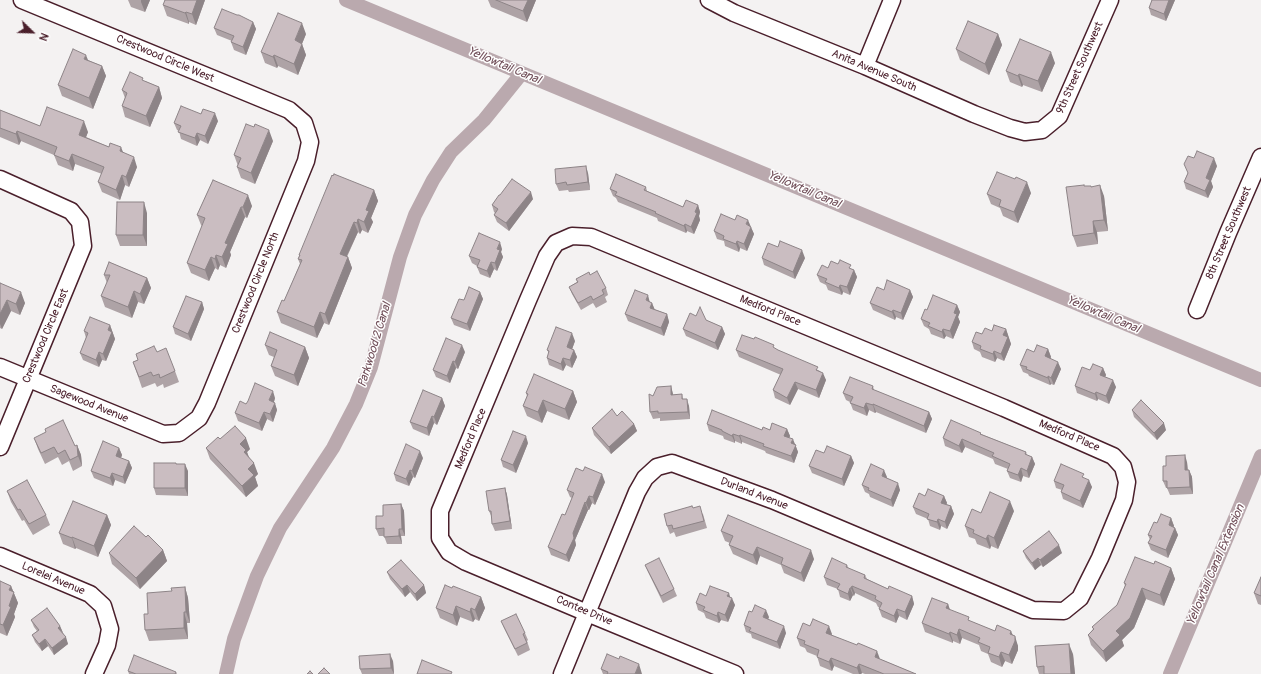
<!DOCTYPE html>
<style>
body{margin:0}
#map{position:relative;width:1261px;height:674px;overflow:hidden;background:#f4f2f2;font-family:Pangolin,sans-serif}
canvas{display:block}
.north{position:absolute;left:12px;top:12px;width:40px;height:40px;-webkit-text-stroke:3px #fff;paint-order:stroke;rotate:113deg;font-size:11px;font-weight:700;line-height:16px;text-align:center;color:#4a1f2b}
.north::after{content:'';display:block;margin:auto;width:14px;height:18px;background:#4a1f2b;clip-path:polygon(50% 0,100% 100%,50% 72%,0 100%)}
</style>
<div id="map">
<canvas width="1261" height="674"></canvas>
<div class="north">N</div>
</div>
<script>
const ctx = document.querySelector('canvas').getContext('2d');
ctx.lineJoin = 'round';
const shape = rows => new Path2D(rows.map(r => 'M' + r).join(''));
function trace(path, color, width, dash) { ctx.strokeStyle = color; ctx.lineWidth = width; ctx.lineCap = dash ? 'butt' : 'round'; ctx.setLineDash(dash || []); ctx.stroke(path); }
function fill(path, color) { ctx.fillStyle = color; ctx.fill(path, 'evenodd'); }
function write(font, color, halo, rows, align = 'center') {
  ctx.font = font + ' Pangolin,sans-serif'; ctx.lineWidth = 3; ctx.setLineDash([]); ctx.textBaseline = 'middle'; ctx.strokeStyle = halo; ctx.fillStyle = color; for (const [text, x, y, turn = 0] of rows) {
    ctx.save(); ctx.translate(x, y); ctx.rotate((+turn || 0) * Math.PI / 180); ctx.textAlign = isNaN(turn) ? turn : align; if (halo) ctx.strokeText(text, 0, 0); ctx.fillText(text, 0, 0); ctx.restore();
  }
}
trace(shape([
 [346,0,1261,380],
 [226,674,234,639,257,576,280,528,333,448,356,404,371,367,400,257,415,215,433,180,451,152,484,120,522,73],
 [1170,674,1261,456]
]), '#baa9ae', 14);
const minor = shape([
 [709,0,734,13,865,66,974,114,1010,128,1025,132,1042,130,1059,116,1110,0],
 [865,66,892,0],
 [0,179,71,211,80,222,83,246,0,447],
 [1197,310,1228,233,1261,157],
 [0,367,163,434,179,433,199,418,207,403,306,161,310,142,304,123,289,110,22,0],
 [0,556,90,594,103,606,110,629,107,645,94,674],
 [562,674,587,613,637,492,645,478,657,467,672,463,772,500,1033,610,1064,611,1080,598,1100,558,1124,500,1127,482,1123,467,1113,456,1004,408,591,237,572,236,556,243,547,256,528,300,440,511,440,538,449,552,466,562,587,613,735,674]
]);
trace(minor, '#4a1f2b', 19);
trace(minor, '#fff', 16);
fill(shape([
 [128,0,150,0,145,12,131,7],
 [205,0,196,25,189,22,189,24,167,16,163,5],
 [488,0,536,0,527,22,491,7],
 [1152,0,1175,0,1166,21,1151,15,1149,8],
 [253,22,256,29,246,55,234,50,231,42,232,41,217,35,214,28],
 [306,34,302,44,306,55,298,75,278,66,277,68,265,63,261,52],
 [998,34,1002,45,989,75,960,60,956,49],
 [88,60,102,66,106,76,93,109,62,96,58,85],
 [1055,63,1042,92,1023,85,1022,87,1010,82,1006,71],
 [145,81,159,87,162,98,150,127,125,117,122,106,125,98,122,90],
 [0,110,40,126,88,132,86,137,123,153,137,167,129,187,125,185,120,200,102,192,98,182,102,174,75,164,73,171,58,165,54,155,21,141,19,145,0,137],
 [218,121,208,144,200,140,197,146,181,139,179,131,177,130,174,123],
 [273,141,255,184,241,178,237,167,238,166,234,155],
 [1194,158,1217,166,1211,181,1213,187,1208,198,1186,189,1184,182],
 [588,173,590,190,569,192,568,190,559,191,556,184],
 [213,180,252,206,247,218,245,217,230,252,231,255,226,268,220,265,218,270,215,268,209,281,191,273,187,263,202,226,201,225,197,215],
 [1084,186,1091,187,1104,196,1108,231,1097,232,1098,244,1077,247,1073,236],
 [646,187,647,191,683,207,698,205,700,212,699,216,700,220,694,234,687,231,686,233,658,221,657,218,618,202,616,198,613,196,610,189],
 [374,190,378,201,371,218,373,222,368,233,362,230,360,234,358,232,347,257,348,257,352,268,329,325,324,323,317,338,281,323,277,312,284,301,300,264,298,259,299,256,299,255],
 [1031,193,1018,223,1003,216,1000,208,991,204,987,194],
 [500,195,533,199,509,231,497,222,494,215,495,213,494,212,492,205],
 [147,213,147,246,120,246,116,235],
 [750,226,754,234,747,251,740,248,739,252,725,246,724,241,717,239,714,231],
 [502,249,501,252,503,257,497,271,494,269,490,278,480,274,477,267,477,266,472,263,469,256],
 [762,258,805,258,795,279,764,265],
 [109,262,147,278,151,288,144,304,138,302,132,318,105,307,101,296,107,283,104,275],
 [828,268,852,269,854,270,857,277,850,295,843,292,842,295,828,290,826,285,820,282,817,275],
 [590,275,606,288,608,295,605,297,607,302,596,308,593,303,581,310,572,294,569,287,577,282,576,279],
 [0,283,25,303,20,315,11,311,2,329,0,328],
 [884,290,910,290,913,297,903,320,896,317,895,320,873,310,870,303],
 [480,292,483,299,470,331,454,325,451,318,464,300],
 [202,302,204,309,191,341,175,334,173,327],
 [650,302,652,303,654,309,667,314,669,322,664,336,628,321,625,314],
 [957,305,960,312,958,317,960,322,953,339,946,336,944,339,931,334,929,329,924,326,921,319],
 [706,320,722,327,725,334,718,350,686,336,683,329],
 [110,325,115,339,106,361,102,360,99,367,83,360,80,353,86,338,84,331],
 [1006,329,1011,344,1004,361,997,358,995,362,982,357,980,352,974,349,972,342,982,334,992,331],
 [575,341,572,349,574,350,577,357,572,368,566,365,563,371,549,365,547,358,549,353,547,350],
 [265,345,305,347,309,358,298,386,275,376,271,366,274,357,269,355],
 [776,349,820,371,826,380,819,398,798,389,790,405,775,398,773,390,781,375,739,357,736,350],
 [1048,349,1051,357,1050,358,1061,369,1054,385,1051,384,1050,385,1029,376,1028,374,1023,372,1020,365,1034,352],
 [157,352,175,371,179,382,164,388,163,384,157,387,155,383,142,388,133,362],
 [465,352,458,369,456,368,450,383,436,377,433,370],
 [1103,368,1106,375,1105,377,1116,387,1109,404,1098,399,1097,401,1077,393,1075,386,1090,370],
 [671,386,673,395,682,394,683,399,689,406,690,419,660,421,660,418,653,419,650,412,653,396],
 [873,386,874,390,929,412,932,419,926,433,876,412,875,413,869,410,867,416,853,410,850,402,846,400,843,393],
 [573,391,577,402,569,420,547,411,542,423,527,416,523,406,527,396,526,393],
 [275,398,274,402,277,410,273,422,267,419,262,431,238,421,235,413,246,404],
 [442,398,445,406,437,425,434,423,429,436,413,429,410,422],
 [1132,410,1166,430,1157,440,1134,417],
 [617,416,634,424,637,431,611,454,594,435,592,428],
 [707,424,762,430,787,429,790,436,789,438,795,444,798,452,794,463,766,453,765,451,742,442,742,444,735,441,735,443,724,439,723,436,709,431],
 [981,433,981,434,1026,452,1027,455,1032,457,1035,464,1029,478,1023,476,1021,482,1010,478,1007,471,1008,469,995,464,993,459,965,447,962,453,945,446,943,438],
 [34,438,75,446,77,445,81,455,82,466,73,471,69,461,62,465,58,457,45,464,38,449],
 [220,439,250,449,247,452,249,457,258,474,255,477,258,486,246,497,210,459,206,448],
 [528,443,516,473,503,467,501,460],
 [119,448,122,455,121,458,129,461,132,468,125,484,115,480,113,486,94,478,91,471],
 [851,456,854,463,844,486,812,473,809,466],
 [423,458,415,478,413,477,409,486,396,481,394,474],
 [1187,462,1188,470,1189,470,1192,477,1193,494,1170,495,1167,488,1166,488,1163,481,1166,466],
 [176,464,188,471,188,496,156,495,154,488],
 [887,477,887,478,900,490,893,507,870,497,869,494,865,492,862,485],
 [1086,479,1092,487,1083,508,1063,499,1061,492,1062,490,1056,488,1054,481],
 [605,482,595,505,592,503,589,510,588,510,575,540,576,545,569,562,551,555,548,547,565,515,572,498,570,497,567,490],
 [505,488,507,495,512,529,495,531,492,524,492,518,489,511],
 [7,491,46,515,50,525,33,535,24,520,22,521,11,502],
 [925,496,944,496,947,503,946,504,951,506,954,514,947,529,941,526,940,530,930,526,928,519,916,514,913,507],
 [401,504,404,511,405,536,401,536,402,544,387,544,384,536,379,536,376,529,383,516],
 [693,508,703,514,707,528,676,537,674,532,670,534,667,526],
 [1014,511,998,549,991,546,990,549,977,544,975,539,969,537,965,526,981,513],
 [107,515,111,525,98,557,76,548,75,549,63,544,59,533],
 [1171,518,1174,526,1173,527,1175,528,1178,535,1168,558,1151,550,1148,543,1150,540,1148,535,1157,523],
 [721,531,814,559,804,582,784,573,781,565,760,556,757,565,733,554,729,545,730,543,725,541],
 [146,537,163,550,167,561,140,589,112,564,109,553],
 [1023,551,1062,553,1043,567,1041,565,1035,570,1026,558],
 [1154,564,1171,568,1175,579,1164,606,1146,599,1134,628,1122,640,1124,646,1106,662,1091,645,1088,635,1093,629,1092,627,1117,605,1125,586,1124,583],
 [645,565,674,589,677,596,663,603,648,572],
 [847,565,849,569,865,575,867,579,888,589,912,596,914,604,907,620,899,616,896,623,882,617,879,609,880,608,878,607,876,603,855,593,854,596,853,595,850,601,840,597,838,589,827,585,824,577],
 [387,572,424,585,426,593,417,601,410,592,405,597,390,579],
 [1261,577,1261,605,1258,604,1254,593],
 [0,581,11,586,18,603,14,614,15,617,7,636,0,633],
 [185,587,188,598,190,623,187,623,188,639,149,641,145,630,148,614,172,591],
 [452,588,481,597,485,608,479,621,475,619,473,622,460,617,457,626,440,618,436,608],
 [706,596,730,597,735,605,728,622,721,620,719,623,706,618,704,613,698,610,696,603],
 [948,604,950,610,970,621,995,631,1013,636,1018,646,1018,650,1012,664,1005,661,1002,667,991,662,988,654,981,651,979,645,962,638,960,644,953,641,953,643,925,632,922,623],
 [769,617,768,619,786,633,780,649,752,638,751,634,746,632,744,625],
 [31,620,60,626,68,644,54,655,48,646,42,651,35,642,32,635,37,631,34,627],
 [501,621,525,633,528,640,527,641,530,650,518,656,504,628],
 [810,626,832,634,831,635,880,659,916,674,865,674,862,673,861,674,853,674,834,666,832,671,820,666,817,656,807,652,805,648,800,646,797,638],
 [1073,654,1075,674,1039,674,1037,667],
 [393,661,394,674,362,674,360,669],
 [601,669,642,674,603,674],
 [128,671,176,672,177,674,129,674]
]), '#aea3a6');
fill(shape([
 [141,0,150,0,145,12,141,2],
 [197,0,205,0,196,25,192,14],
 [528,0,536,0,527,22,523,11],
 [1169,0,1175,0,1166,21,1164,14],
 [186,12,189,22,189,24,185,13],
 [253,22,256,29,246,55,243,47],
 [302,23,306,34,299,51,295,40],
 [998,34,1002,45,989,75,985,64],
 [302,44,306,55,298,75,294,64],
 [1051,52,1055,63,1042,92,1038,81],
 [86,55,90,65,84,59],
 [274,55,278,66,277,68,273,57],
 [102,66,106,76,93,109,89,98],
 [1019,74,1023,85,1022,87,1018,76],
 [159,87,162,98,150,127,146,116],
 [215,113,218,121,208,144,205,136],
 [84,121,88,132,83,145,79,135],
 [269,130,273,141,255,184,251,173],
 [17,131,21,141,19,145,16,134],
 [197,133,200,140,197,146,195,138],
 [121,147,125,157,120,151],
 [72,154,75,164,73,171,69,161],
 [134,157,137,167,129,187,126,177],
 [1214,158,1217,166,1211,181,1213,187,1208,198,1205,191,1206,178],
 [586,166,588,173,590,190,588,182],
 [122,175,125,185,120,200,116,190],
 [1027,182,1031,193,1018,223,1014,212],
 [1100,185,1104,196,1108,231,1104,220],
 [374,190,378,201,371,218,373,222,368,233,364,222,366,210],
 [531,192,533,199,509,231,506,223],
 [248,195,252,206,247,218,243,207],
 [144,202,147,213,147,246,143,235],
 [698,205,700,212,699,216,700,220,694,234,691,227,695,212],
 [241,207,245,217,230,252,231,255,226,268,222,257,225,243],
 [358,219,362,230,360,234,357,223],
 [748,220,751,227,746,224],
 [1093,221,1097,232,1098,244,1094,233],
 [354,222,358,232,343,264,340,254],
 [685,224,687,231,686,233,684,226],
 [751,227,754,234,747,251,744,244],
 [737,241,740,248,739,252,736,244],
 [500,242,502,249,501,252,503,257,497,271,495,263,497,249],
 [802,250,805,258,795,279,793,272],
 [216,255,220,265,218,270,215,259],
 [211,257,215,268,209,281,205,270],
 [348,257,352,268,329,325,325,314],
 [491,262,494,269,490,278,487,271],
 [854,270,857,277,850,295,847,287],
 [147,278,151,288,144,304,140,294],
 [840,285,843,292,842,295,839,288],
 [910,290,913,297,903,320,901,313],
 [134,291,138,302,132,318,128,307],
 [21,292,25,303,20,315,16,304],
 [480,292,483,299,470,331,467,324],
 [648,295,650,303,646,300],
 [7,300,11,311,2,329,0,324,0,314],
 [202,302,204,309,191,341,188,334],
 [652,303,655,310,650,308],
 [957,305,960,312,958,317,960,322,953,339,950,331,954,313],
 [893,310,896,317,895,320,892,312],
 [320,312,324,323,317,338,314,327],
 [667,314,669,322,664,336,661,328],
 [110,325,115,339,106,361,103,354,108,330],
 [722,327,725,334,718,350,715,343],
 [943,329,946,336,944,339,942,332],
 [1006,329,1011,344,1004,361,1001,354,1003,335],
 [572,333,575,341,570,355,567,347],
 [462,345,465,352,458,369,455,362],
 [305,347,309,358,298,386,294,375],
 [1048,349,1051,357,1048,364,1045,356],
 [574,350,577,357,572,368,570,360],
 [994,351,997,358,995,362,993,354],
 [99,352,102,360,99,367,96,360],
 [563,358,566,365,563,371,561,364],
 [453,361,456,368,450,383,447,376],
 [1058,362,1061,369,1054,385,1051,378],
 [1103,368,1106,375,1103,382,1100,375],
 [823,373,826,380,819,398,816,390],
 [1048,376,1051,384,1050,385,1048,378],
 [1113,380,1116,387,1109,404,1106,396],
 [795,382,798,389,790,405,787,398],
 [671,386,673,394,674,402,671,395],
 [273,391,275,398,272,408,269,400],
 [573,391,577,402,569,420,565,409],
 [1096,392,1098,399,1097,401,1095,394],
 [442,398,445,406,437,425,434,417],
 [687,399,689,406,690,419,688,412],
 [543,400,547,411,542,423,538,412],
 [275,403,277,410,273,422,270,414],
 [866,403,869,410,867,416,864,408],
 [873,404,876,412,875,413,873,405],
 [264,412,267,419,262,431,259,423],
 [929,412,932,419,926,433,924,426],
 [432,416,434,423,429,436,427,428],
 [1164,423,1166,430,1157,440,1154,433],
 [634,424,637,431,611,454,609,447],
 [787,429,790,436,787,443,784,436],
 [733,434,735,441,735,443,732,436],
 [740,435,742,442,742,444,739,436],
 [526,436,528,443,516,473,513,465],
 [246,438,250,449,247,452,250,461,248,463,240,444],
 [793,439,798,452,794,463,791,456,791,443],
 [962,439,965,447,962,453,959,446],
 [77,445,81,455,82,466,78,456],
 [119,448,122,455,119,463,116,456],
 [420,451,423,458,415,478,412,471],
 [1185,455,1187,462,1188,477,1185,470],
 [851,456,854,463,844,486,842,479],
 [1032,457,1035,464,1029,478,1027,471],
 [129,461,132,468,125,484,123,477],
 [254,463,258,474,255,477,258,486,246,497,242,486,248,469],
 [185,464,188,471,188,496,185,488],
 [1021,468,1023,476,1021,482,1018,475],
 [410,470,413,477,409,486,406,479],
 [884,470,887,477,884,483,882,476],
 [1189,470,1192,477,1193,494,1190,487],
 [112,473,115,480,113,486,110,478],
 [602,474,605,482,595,505,593,497],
 [1089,480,1092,487,1083,508,1080,501],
 [898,483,900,490,893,507,891,500],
 [505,488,507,495,512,529,510,521],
 [589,496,592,503,589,510,586,503],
 [944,496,947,503,944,510,941,503],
 [1010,501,1014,511,998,549,994,538],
 [585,502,588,510,575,540,576,545,569,562,566,555,573,533],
 [401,504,404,511,405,536,402,529],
 [951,506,954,514,947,529,945,522],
 [107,515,111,525,98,557,94,546],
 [1171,518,1174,526,1171,532,1169,525],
 [938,519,941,526,940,530,937,522],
 [1175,528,1178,535,1168,558,1166,550],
 [399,529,401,536,402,544,399,536],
 [988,535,991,546,990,549,986,539],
 [72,537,76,548,75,549,72,538],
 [1059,545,1062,553,1043,567,1040,560],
 [757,547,760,556,757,565,753,555],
 [163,550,167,561,140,589,136,578],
 [811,550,814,559,804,582,801,573],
 [1038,558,1041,565,1035,570,1032,563],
 [1171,568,1175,579,1164,606,1160,595],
 [407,585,410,592,405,597,402,589],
 [424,585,426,593,417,601,415,594],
 [11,586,18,603,14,614,15,617,7,636,3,625,9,606,9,590],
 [852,586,855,593,854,596,851,588],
 [185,587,188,598,190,623,186,612],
 [850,588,853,595,850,601,848,594],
 [1142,588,1146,599,1134,628,1122,640,1124,646,1106,662,1103,651],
 [729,593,731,600,732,598,735,605,728,622,725,615,727,596],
 [912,596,914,604,907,620,905,612],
 [481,597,485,608,479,621,475,610],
 [948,604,951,613,946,608],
 [456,606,460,617,457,626,453,615],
 [471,608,475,619,473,622,470,612],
 [897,609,899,616,896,623,894,616],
 [766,610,769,617,766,624,763,617],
 [184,612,187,623,188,639,184,628],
 [718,612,721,620,719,623,717,616],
 [60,626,63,633,58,628],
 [784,626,786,633,780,649,777,642],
 [829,626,832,634,829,641,826,633],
 [959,629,962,638,960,644,957,635],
 [1011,631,1015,640,1015,636,1018,646,1018,650,1012,664,1009,655,1010,634],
 [950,632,953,641,953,643,949,634],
 [66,637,68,644,54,655,52,648],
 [45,639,48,646,42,651,39,644],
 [1069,644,1073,654,1075,674,1071,674],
 [877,651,880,659,875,657],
 [1001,652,1005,661,1002,667,999,657],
 [390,654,393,661,394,674,391,668],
 [831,658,834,666,832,671,829,662],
 [639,664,642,674,635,674],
 [859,664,862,673,861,674,859,674,857,668]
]), '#8d8487');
const building = shape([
 [165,0,197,0,192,14,186,12,185,13,163,5,165,0],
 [496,0,528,0,523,11,496,0],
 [1152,0,1169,0,1164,14,1149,8,1152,0],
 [222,9,237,15,239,15,253,22,243,47,231,42,234,36,214,28,222,9],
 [278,13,302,23,295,40,302,44,294,64,274,55,273,57,261,52,278,13],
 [968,21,998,34,985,64,956,49,968,21],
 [1020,39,1051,52,1038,81,1019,74,1018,76,1006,71,1020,39],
 [73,49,86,55,84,59,102,66,89,98,58,85,73,49],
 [130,72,143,78,142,80,159,87,146,116,122,106,127,93,122,90,130,72],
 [181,106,201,114,203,109,215,113,205,136,197,133,195,138,178,132,181,126,174,123,181,106],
 [47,107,84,121,79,135,109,147,110,143,121,147,120,151,134,157,126,177,122,175,116,190,98,182,104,167,72,154,69,161,54,155,57,147,17,131,16,134,0,128,0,110,40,126,47,107],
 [246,124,254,127,255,124,269,130,251,173,237,167,241,158,234,155,246,124],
 [1197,151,1214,158,1206,178,1210,180,1205,191,1184,182,1188,173,1184,164,1188,156,1194,158,1197,151],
 [586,166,588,182,567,185,566,182,556,184,555,169,586,166],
 [997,172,1015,179,1016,177,1027,182,1014,212,999,206,1001,200,987,194,997,172],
 [334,174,374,190,366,210,369,211,364,222,358,219,357,223,354,222,340,254,348,257,325,314,320,312,314,327,277,312,282,300,284,301,302,260,298,259,300,255,299,255,332,175,333,176,334,174],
 [616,174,646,187,644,190,683,207,686,200,698,205,695,212,697,213,691,227,685,224,684,226,655,213,656,212,615,195,617,192,610,189,616,174],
 [512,179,531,192,506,223,494,215,498,209,492,205,499,195,500,195,512,179],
 [213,180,248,195,243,207,241,207,225,243,228,244,222,257,216,255,215,259,211,257,205,270,187,263,205,218,197,215,213,180],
 [1084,185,1084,186,1091,186,1091,187,1100,185,1104,220,1093,221,1094,233,1073,236,1066,187,1084,185],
 [117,202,144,202,143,235,116,235,117,202],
 [721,214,735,220,737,215,748,220,746,224,751,227,744,244,737,241,736,244,723,239,724,236,714,231,721,214],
 [479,233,500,242,497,249,500,250,495,263,491,262,487,271,477,267,480,260,469,256,479,233],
 [780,241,802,250,793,272,762,258,768,243,778,247,780,241],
 [840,260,851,265,849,268,854,270,847,287,840,285,839,288,825,282,827,279,817,275,822,265,828,268,831,261,838,264,840,260],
 [109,262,147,278,140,294,134,291,128,307,101,296,110,275,104,275,109,262],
 [597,271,606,288,602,290,604,294,593,300,591,296,578,303,569,287,578,282,576,279,589,272,590,275,597,271],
 [887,280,910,290,901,313,893,310,892,312,870,303,877,287,884,290,887,280],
 [0,283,21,292,16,304,7,300,0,314,0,283],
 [469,287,480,292,467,324,451,318,459,299,464,300,469,287],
 [635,290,648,295,646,300,652,303,650,308,667,314,661,328,625,314,635,290],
 [933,295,957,305,954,313,957,314,950,331,943,329,942,332,928,326,930,323,921,319,925,309,927,310,933,295],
 [186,296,202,302,188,334,173,327,186,296],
 [700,307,706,320,722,327,715,343,683,329,690,313,696,316,700,307],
 [90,317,110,325,108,330,112,332,103,354,99,352,96,360,80,353,88,333,84,331,90,317],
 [994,325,1006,329,1003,335,1008,337,1001,354,994,351,993,354,980,349,981,346,972,342,976,332,982,334,985,328,992,331,994,325],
 [556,327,572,333,567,347,574,350,570,360,563,358,561,364,547,358,549,351,547,350,556,327],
 [270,332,305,347,294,375,271,366,277,350,265,345,270,332],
 [742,335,754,339,755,337,774,345,773,347,778,350,818,367,816,370,823,373,816,390,795,382,787,398,773,390,783,369,736,350,742,335],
 [446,338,462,345,455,362,453,361,447,376,433,370,446,338],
 [1037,345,1048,349,1045,356,1058,362,1051,378,1048,376,1048,378,1026,369,1027,367,1020,365,1027,349,1034,352,1037,345],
 [154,346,157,352,166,348,175,371,160,378,159,374,153,376,151,372,139,377,133,362,138,360,136,354,154,346],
 [1093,364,1103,368,1100,375,1113,380,1106,396,1096,392,1095,394,1075,386,1082,367,1090,370,1093,364],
 [534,374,573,391,565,409,543,400,538,412,523,406,528,394,526,393,534,374],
 [850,377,873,386,872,389,929,412,924,426,873,404,873,405,866,403,864,408,850,403,853,397,843,393,850,377],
 [255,383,273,391,269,400,275,403,270,414,264,412,259,423,235,413,240,401,246,404,248,401,255,383],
 [671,386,671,395,682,394,682,399,687,399,688,412,658,413,658,411,650,412,649,394,653,396,657,387,671,386],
 [423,390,442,398,434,417,432,416,427,428,410,422,423,390],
 [1141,400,1164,423,1154,433,1132,410,1141,400],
 [612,409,617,416,622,411,634,424,609,447,592,428,612,409],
 [712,410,762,430,763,427,770,430,772,423,787,429,784,436,793,439,791,443,796,445,791,456,763,446,764,444,740,435,739,436,733,434,732,436,722,431,722,430,707,424,712,410],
 [63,420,75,446,77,445,78,456,70,460,65,450,58,454,54,447,41,453,34,438,46,432,45,429,63,420],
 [951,420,981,433,980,434,1026,452,1025,454,1032,457,1027,471,1021,468,1018,475,1007,471,1010,464,992,456,994,453,962,439,959,446,943,438,951,420],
 [235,426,246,438,240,444,246,450,244,452,254,463,248,469,254,475,242,486,206,448,218,437,220,439,235,426],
 [513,431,526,436,513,465,501,460,513,431],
 [103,441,119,448,116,456,129,461,123,477,112,473,110,478,91,471,103,441],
 [406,444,420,451,412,471,410,470,406,479,394,474,406,444],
 [827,446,851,456,842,479,809,466,816,450,824,453,827,446],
 [1185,455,1185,470,1189,470,1190,487,1167,488,1167,481,1163,481,1163,466,1166,466,1166,456,1185,455],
 [154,463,176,463,176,464,185,464,185,488,154,488,154,463],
 [871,464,884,470,882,476,898,483,891,500,868,490,869,488,862,485,871,464],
 [1061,464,1084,474,1082,477,1089,480,1080,501,1061,492,1064,485,1054,481,1061,464],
 [585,467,602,474,593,497,589,496,586,503,585,502,573,533,574,538,566,555,548,547,562,514,565,515,574,493,567,490,576,468,583,471,585,467],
 [27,480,46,515,29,524,20,509,18,510,7,491,27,480],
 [505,488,510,521,492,524,491,511,489,511,486,491,505,488],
 [928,489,944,496,941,503,951,506,945,522,938,519,937,522,927,519,929,514,913,507,919,493,925,496,928,489],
 [990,492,1010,501,994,538,988,535,986,539,973,533,974,530,965,526,972,509,981,513,990,492],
 [73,501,107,515,94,546,72,537,72,538,59,533,73,501],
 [401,504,402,529,399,529,399,536,384,537,384,528,376,529,376,516,383,516,383,505,401,504],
 [692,506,693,508,700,506,704,521,673,529,672,525,667,526,664,514,692,506],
 [1161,514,1171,518,1169,525,1175,528,1166,550,1148,543,1152,536,1148,535,1154,522,1157,523,1161,514],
 [728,515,811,550,801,573,781,564,783,558,757,547,753,555,729,545,733,536,721,531,728,515],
 [134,526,146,537,148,535,163,550,136,578,109,553,134,526],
 [1049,531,1059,545,1040,560,1038,558,1032,563,1023,551,1049,531],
 [1135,557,1154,564,1155,561,1171,568,1160,595,1142,588,1130,618,1116,631,1120,635,1103,651,1088,635,1094,629,1092,627,1117,605,1126,584,1124,583,1135,557],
 [659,558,674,589,661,596,645,565,659,558],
 [832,558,847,565,846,567,865,575,864,578,888,589,889,586,912,596,905,612,897,609,894,616,879,609,882,603,875,599,876,596,852,586,851,588,850,588,848,594,837,589,840,584,824,577,832,558],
 [401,560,424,585,415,594,407,585,402,589,387,572,401,560],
 [1261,577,1261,596,1254,593,1261,577],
 [0,581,11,586,9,590,14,592,9,606,11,607,3,625,0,624,0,581],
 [445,585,452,588,453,586,481,597,475,610,471,608,470,612,456,606,453,615,436,608,445,585],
 [710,586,729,593,727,596,732,598,725,615,718,612,717,616,703,610,705,607,696,603,700,593,706,596,710,586],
 [185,587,186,612,184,612,184,628,145,630,144,614,148,614,147,593,172,591,171,588,185,587],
 [932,598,948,604,946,608,969,617,968,620,995,631,997,625,1011,631,1010,634,1015,636,1015,641,1009,655,1001,652,999,657,988,653,990,647,978,642,980,638,959,629,957,635,950,632,949,634,922,623,932,598],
 [755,605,766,610,763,617,784,626,777,642,749,631,751,628,744,625,749,611,752,612,755,605],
 [47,608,60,626,58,628,66,637,52,648,45,639,39,644,32,635,39,630,31,620,47,608],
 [516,614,525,633,523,634,527,643,515,649,501,621,516,614],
 [813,619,829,626,826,633,857,645,858,643,877,651,875,657,916,674,884,674,859,664,857,668,831,658,829,662,817,657,819,650,804,644,805,641,797,638,803,623,810,626,813,619],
 [1069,644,1071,674,1044,674,1044,666,1037,667,1035,646,1069,644],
 [390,654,391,668,360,669,359,656,390,654],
 [607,654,619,659,620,656,639,664,635,674,607,674,608,672,601,669,607,654],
 [134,655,176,672,175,674,136,674,128,671,134,655],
 [422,660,452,672,451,674,417,674,422,660],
 [324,668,330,674,318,674,324,668],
 [310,671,313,674,307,674,310,671]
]);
fill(building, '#cabdc1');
trace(building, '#8d8487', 1);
write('11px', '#4a1f2b', '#fff', [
 ["Crestwood Circle West",165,59,23],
 ["9th Street Southwest",1080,68,-66],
 ["Anita Avenue South",874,71,23],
 ["8th Street Southwest",1229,233,-67],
 ["Crestwood Circle North",256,283,-68],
 ["Medford Place",770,311,22],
 ["Crestwood Circle East",46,336,-67],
 ["Sagewood Avenue",89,404,22],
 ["Medford Place",1069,436,23],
 ["Medford Place",471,439,-67],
 ["Durland Avenue",754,494,21],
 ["Lorelei Avenue",53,579,23],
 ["Contee Drive",584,611,23]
]);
write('italic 12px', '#714f59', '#fff', [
 ["Yellowtail Canal",504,66,23],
 ["Yellowtail Canal",804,190,23],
 ["Yellowtail Canal",1103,315,23],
 ["Parkwood 2 Canal",375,345,-73],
 ["Yellowtail Canal Extension",1216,565,-67]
]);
</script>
